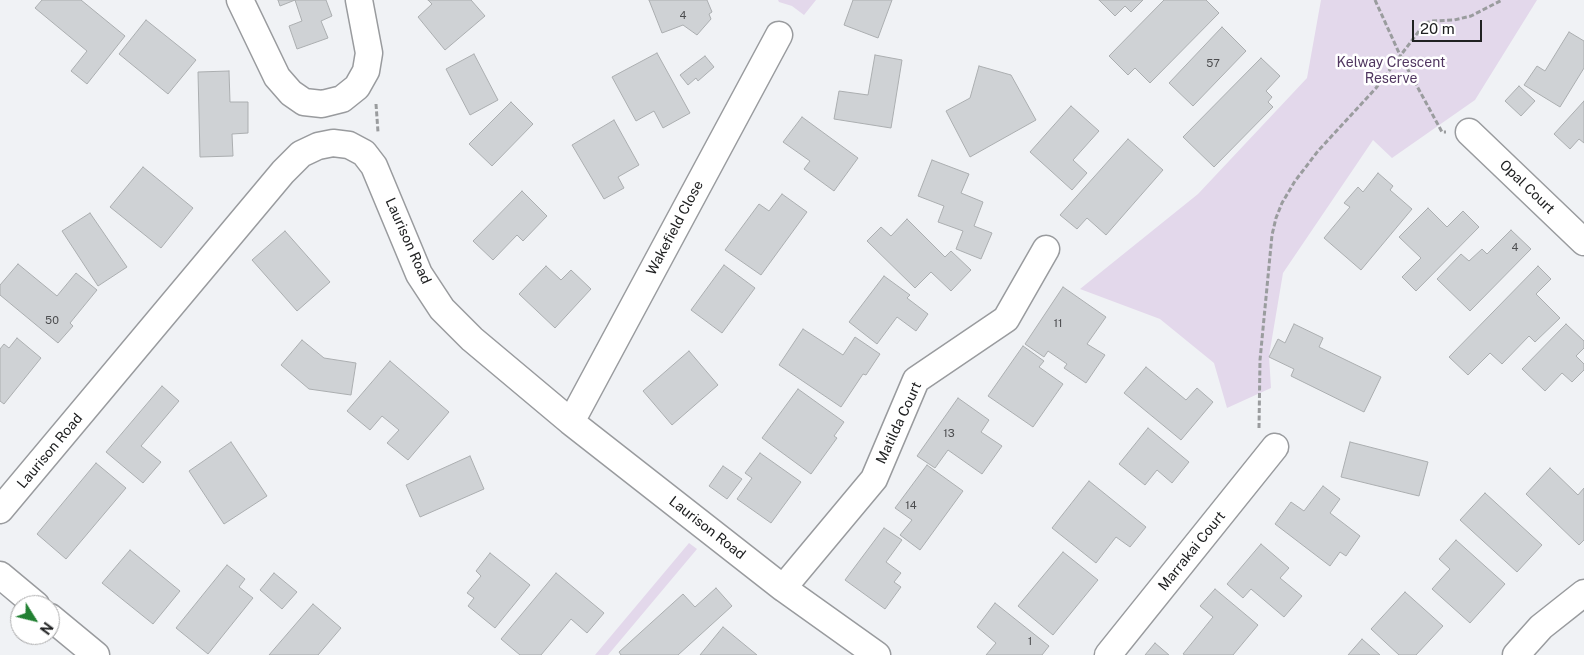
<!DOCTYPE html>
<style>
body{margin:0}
#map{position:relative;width:1584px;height:655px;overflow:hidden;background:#f0f2f5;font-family:"Public Sans",sans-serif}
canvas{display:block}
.north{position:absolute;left:10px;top:595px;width:50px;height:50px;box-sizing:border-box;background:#fff;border:1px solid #a6a6a7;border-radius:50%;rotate:126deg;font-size:14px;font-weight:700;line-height:20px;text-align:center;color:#202122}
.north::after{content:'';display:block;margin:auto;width:18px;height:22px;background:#218032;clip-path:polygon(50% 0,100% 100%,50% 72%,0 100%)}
.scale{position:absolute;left:1412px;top:20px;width:70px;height:22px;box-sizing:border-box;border:2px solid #202122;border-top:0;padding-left:6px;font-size:15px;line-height:18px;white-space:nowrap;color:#202122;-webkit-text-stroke:4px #fff;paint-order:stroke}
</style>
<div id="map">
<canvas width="1584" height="655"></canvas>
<div class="north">N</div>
<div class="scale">20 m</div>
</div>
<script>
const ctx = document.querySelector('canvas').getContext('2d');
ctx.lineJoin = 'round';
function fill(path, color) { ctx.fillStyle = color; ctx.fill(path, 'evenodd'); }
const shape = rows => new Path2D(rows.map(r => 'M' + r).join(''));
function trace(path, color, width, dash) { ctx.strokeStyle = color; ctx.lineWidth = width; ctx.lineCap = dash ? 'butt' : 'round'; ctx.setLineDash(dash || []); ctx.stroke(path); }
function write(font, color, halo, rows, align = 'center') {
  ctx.font = font + ' "Public Sans",sans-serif'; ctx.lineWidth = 5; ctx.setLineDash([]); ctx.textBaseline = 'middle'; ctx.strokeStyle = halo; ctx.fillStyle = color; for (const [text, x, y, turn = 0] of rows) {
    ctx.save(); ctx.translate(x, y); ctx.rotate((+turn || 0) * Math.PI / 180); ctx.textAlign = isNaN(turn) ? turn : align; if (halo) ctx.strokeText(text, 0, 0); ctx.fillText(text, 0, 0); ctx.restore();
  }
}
fill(shape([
 [778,0,816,0,804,15,792,6,779,2],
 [1321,0,1537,0,1475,100,1392,158,1373,140,1283,273,1269,356,1271,388,1227,408,1214,363,1160,319,1080,289,1198,194,1307,78],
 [689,543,697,549,608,655,595,655]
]), '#e3d8eb');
const building = shape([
 [42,0,81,0,125,36,87,84,71,71,87,51,35,8,42,0],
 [278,0,326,0,332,16,321,21,328,38,297,49,289,26,302,21,295,0,280,6,278,0],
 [428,0,471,0,485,16,445,50,418,17,432,4,428,0],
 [649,0,707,0,712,12,709,14,711,19,697,35,683,25,662,33,649,0],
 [853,0,892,0,878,38,844,25,853,0],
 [1099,0,1143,0,1131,12,1125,6,1115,16,1099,0],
 [1164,0,1206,0,1219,13,1150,83,1135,68,1128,75,1109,56,1164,0],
 [146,20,196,60,168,94,119,54,146,20],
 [1222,27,1246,51,1193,106,1169,83,1222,27],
 [1569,32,1584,41,1584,68,1560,107,1524,85,1537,66,1545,71,1569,32],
 [657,53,690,113,663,128,654,111,636,121,612,77,657,53],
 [474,54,498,100,470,115,446,69,474,54],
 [875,55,902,60,891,128,834,119,839,91,868,95,875,55],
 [705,56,714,67,698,81,696,78,688,85,680,75,705,56],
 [1261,58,1280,76,1266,91,1272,97,1268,102,1273,107,1214,167,1183,137,1261,58],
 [979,66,1011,75,1036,120,970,157,946,111,970,98,979,66],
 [229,71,230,102,248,102,248,133,232,134,233,156,200,157,198,72,229,71],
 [1519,86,1535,101,1521,116,1505,101,1519,86],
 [1584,101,1584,143,1579,139,1570,149,1554,134,1584,101],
 [511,102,533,124,492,166,469,144,511,102],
 [1071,106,1099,131,1073,160,1087,173,1072,190,1030,152,1071,106],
 [802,117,858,158,834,191,804,169,810,161,783,142,802,117],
 [614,120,639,165,618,177,624,188,604,199,572,145,614,120],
 [1128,139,1163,170,1106,235,1087,218,1077,229,1060,215,1128,139],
 [932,160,969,174,961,193,983,202,974,226,992,233,981,259,956,249,963,231,938,222,944,206,918,196,932,160],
 [143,167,193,208,161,248,110,207,143,167],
 [1378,173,1393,186,1390,190,1412,209,1361,270,1324,238,1350,207,1344,203,1358,187,1363,192,1378,173],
 [522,191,547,216,523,241,517,235,493,260,473,241,522,191],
 [782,194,807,212,761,275,725,250,759,204,769,211,782,194],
 [1428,208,1447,227,1463,211,1479,227,1416,291,1402,277,1421,258,1399,237,1428,208],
 [90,213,127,267,98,286,62,231,90,213],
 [907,219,945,257,951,251,971,270,951,291,931,272,915,288,867,241,881,227,891,236,907,219],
 [1511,230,1531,249,1470,311,1437,279,1461,254,1469,261,1482,249,1487,254,1511,230],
 [285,231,330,282,297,311,252,260,285,231],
 [18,264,57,296,76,273,97,290,70,323,73,326,58,343,0,295,0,285,18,264],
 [724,265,755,288,722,333,691,310,724,265],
 [546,266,561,280,571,270,591,289,555,328,519,294,546,266],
 [1538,266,1551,279,1536,294,1560,318,1535,342,1529,336,1502,364,1490,353,1468,375,1449,357,1538,266],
 [884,276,910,295,907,298,928,314,916,331,897,317,877,344,849,322,884,276],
 [1063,287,1106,317,1087,344,1105,355,1086,383,1064,368,1067,364,1048,351,1044,357,1025,344,1063,287],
 [1294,324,1323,338,1319,347,1381,377,1364,412,1291,376,1294,369,1269,357,1278,339,1285,343,1294,324],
 [1566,324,1584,341,1584,348,1576,356,1584,364,1584,370,1572,382,1562,373,1545,391,1522,369,1566,324],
 [803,329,843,355,855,337,880,354,866,375,863,374,841,407,779,365,803,329],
 [17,338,41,358,4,404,0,401,0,349,4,344,9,348,17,338],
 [302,340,324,358,356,363,351,395,309,389,281,365,302,340],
 [1023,346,1044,361,1039,367,1063,384,1033,427,988,396,1023,346],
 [689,351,718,385,672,425,643,391,689,351],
 [390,361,449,412,408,460,387,443,399,430,382,416,370,430,347,411,390,361],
 [1146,367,1186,400,1197,388,1213,402,1181,440,1124,393,1146,367],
 [162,386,179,401,141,446,161,462,143,483,106,452,162,386],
 [798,389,844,422,834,436,837,438,811,474,762,438,798,389],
 [958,398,989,420,981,432,1002,446,982,474,948,450,935,468,917,456,958,398],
 [1148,428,1189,462,1172,483,1157,470,1145,485,1119,464,1148,428],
 [231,442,267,496,224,524,189,471,231,442],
 [1350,442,1428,462,1419,496,1341,477,1350,442],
 [760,453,801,482,771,523,737,499,752,478,745,473,760,453],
 [470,456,484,489,420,517,406,485,470,456],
 [96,463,126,488,66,559,37,534,96,463],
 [927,465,963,491,920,550,900,535,912,520,895,508,927,465],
 [723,466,742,479,727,499,709,486,723,466],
 [1550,468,1578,495,1584,488,1584,540,1579,545,1526,494,1550,468],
 [1089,481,1146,527,1130,547,1116,537,1096,563,1052,528,1089,481],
 [1323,486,1340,499,1330,513,1360,536,1346,556,1340,552,1330,566,1275,524,1291,502,1304,511,1323,486],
 [1485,493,1542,545,1517,572,1460,520,1485,493],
 [884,528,902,540,886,562,901,573,894,582,901,587,885,609,845,580,884,528],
 [1456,540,1505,584,1470,623,1432,589,1450,569,1439,559,1456,540],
 [1261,544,1289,568,1280,578,1302,596,1284,617,1251,589,1243,598,1227,584,1261,544],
 [130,550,180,591,153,624,102,583,130,550],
 [1063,552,1098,580,1053,635,1018,606,1063,552],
 [490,553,530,585,495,628,468,606,474,598,467,593,481,576,476,571,490,553],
 [227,565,245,579,239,587,253,598,208,654,176,628,227,565],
 [274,573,297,592,282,609,260,590,274,573],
 [556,573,604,613,587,633,571,619,541,655,520,655,501,639,556,573],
 [716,588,732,606,678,655,621,655,619,652,683,594,695,607,716,588],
 [1215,589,1258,625,1233,655,1185,655,1183,654,1213,617,1200,606,1215,589],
 [1405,592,1443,626,1416,655,1399,655,1371,629,1405,592],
 [995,603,1049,646,1042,655,986,655,996,643,977,627,995,603],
 [313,604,341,628,318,655,269,655,313,604],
 [723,627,757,655,700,655,723,627],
 [1362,639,1380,655,1348,655,1362,639],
 [1155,643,1169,655,1145,655,1155,643]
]);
fill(building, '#cfd2d5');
trace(building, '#abaeb0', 1);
const minor = shape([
 [240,0,277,77,291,93,304,102,322,104,342,99,357,87,366,71,369,53,359,0],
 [1469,132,1584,242],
 [571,422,779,35],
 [0,510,283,172,301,154,318,146,333,143,349,145,364,153,374,166,419,274,442,309,472,339,571,422,783,588,877,655],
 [0,575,36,605],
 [783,588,874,479,916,380,1006,319,1046,249],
 [50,617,96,655],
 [1108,655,1275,447],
 [1516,655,1541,627,1584,593]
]);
trace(minor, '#999b9e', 29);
trace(shape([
 [1375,0,1400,55,1442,132,1446,132],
 [376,104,378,132],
 [1259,428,1260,360,1272,235,1276,218,1282,203,1295,181,1318,151,1376,88,1425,23,1432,21,1454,20,1471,16,1502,0]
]), '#9a9c9e', 3, [5, 2.5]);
trace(minor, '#fff', 26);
write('11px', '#4c4d4f', null, [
 ["4",683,16],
 ["57",1213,64],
 ["4",1515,248],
 ["50",52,321],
 ["11",1058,324],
 ["13",949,434],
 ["14",911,506],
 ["1",1030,642]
]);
write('14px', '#503660', '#fff', [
 ["Kelway Crescent",1391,63],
 ["Reserve",1391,79]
]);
write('14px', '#202122', '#fff', [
 ["Opal Court",1527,187,44],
 ["Wakefield Close",675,228,-62],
 ["Laurison Road",408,241,66],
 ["Matilda Court",899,423,-65],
 ["Laurison Road",50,451,-50],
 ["Laurison Road",707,528,38],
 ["Marrakai Court",1192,551,-51]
]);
</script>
